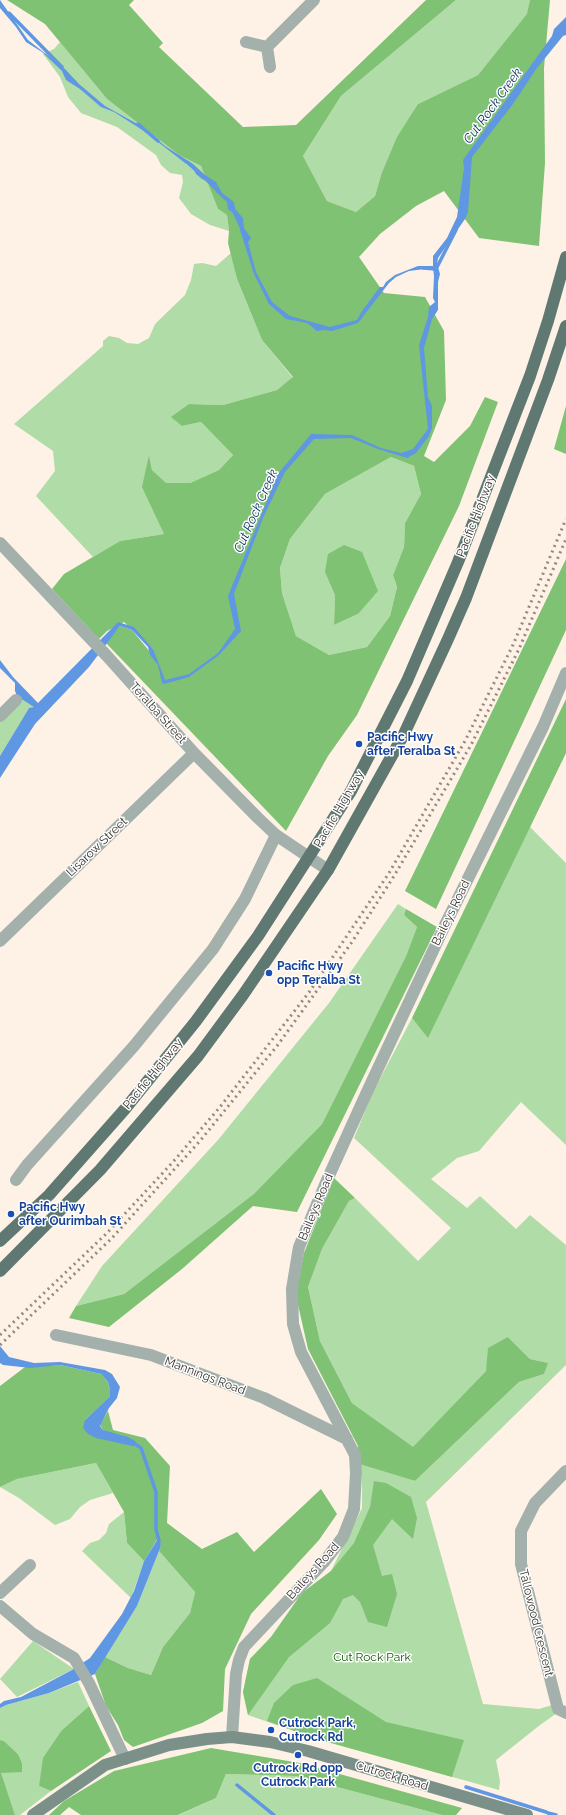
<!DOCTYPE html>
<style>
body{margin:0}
canvas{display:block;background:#fef1e5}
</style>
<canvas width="566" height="1815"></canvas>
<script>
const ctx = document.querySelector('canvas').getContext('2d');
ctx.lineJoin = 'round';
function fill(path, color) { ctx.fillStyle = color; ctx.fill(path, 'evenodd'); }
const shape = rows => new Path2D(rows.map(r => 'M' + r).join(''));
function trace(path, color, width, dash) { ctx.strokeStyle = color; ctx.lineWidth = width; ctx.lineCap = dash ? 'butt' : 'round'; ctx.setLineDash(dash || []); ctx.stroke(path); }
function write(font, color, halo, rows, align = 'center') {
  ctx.font = font + ' Raleway,sans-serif'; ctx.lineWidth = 3; ctx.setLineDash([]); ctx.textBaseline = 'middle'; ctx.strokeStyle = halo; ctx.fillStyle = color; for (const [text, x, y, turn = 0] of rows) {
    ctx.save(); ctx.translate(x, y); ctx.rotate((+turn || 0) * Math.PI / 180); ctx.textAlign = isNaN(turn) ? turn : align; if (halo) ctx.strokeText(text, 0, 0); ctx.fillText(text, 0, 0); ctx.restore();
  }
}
fill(shape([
 [456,0,530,0,528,14,478,75,418,104,381,175,375,196,356,212,327,201,303,156,341,96],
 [60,42,107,99,179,155,201,166,218,209,227,215,229,231,210,225,191,214,179,198,183,182,182,175,170,173,161,165,156,155,117,127,81,113,68,97,60,77,43,54,54,49],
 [231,253,237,279,262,340,293,378,277,390,223,405,189,404,182,426,201,422,233,455,219,470,190,483,165,483,152,470,149,456,143,487,164,534,120,541,93,557,36,496,55,471,53,451,14,424,103,346,103,341,109,336,119,338,127,343,138,344,149,338,155,324,185,295,191,280,194,264,202,263,216,266],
 [391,457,414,466,421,494,405,523,404,547,393,575,397,587,390,616,367,647,329,655,296,636,282,593,280,568,290,539,325,494],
 [335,595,358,614,334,625],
 [26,694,37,707,29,708,0,756,0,722],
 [529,826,566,863,566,1145,521,1102,479,1151,457,1158,431,1179,467,1208,480,1196,516,1229,530,1215,566,1245,566,1365,426,1502,483,1704,539,1709,552,1705,557,1713,540,1725,496,1760,500,1781,499,1790,317,1739,248,1715,243,1692,250,1659,271,1637,302,1593,331,1571,362,1508,362,1472,359,1464,415,1481,519,1382,544,1374,547,1363,530,1359,508,1337,486,1371,413,1448,352,1403,320,1341,308,1287,322,1249,349,1201,355,1198,418,1261,451,1228,354,1138,373,1092,412,1018,428,1037],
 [398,904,406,909,404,915,417,927,406,956,322,1124,255,1194,124,1294,76,1306,102,1266,218,1140,329,1003],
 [96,1463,113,1493,90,1500,80,1507,70,1519,55,1525,19,1498,0,1487,17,1479],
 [124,1512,127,1543,144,1561,131,1598,82,1551,90,1543,99,1540,106,1533,109,1524],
 [159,1551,195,1592,190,1613,163,1647,151,1675,128,1668,105,1657,137,1606],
 [33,1641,74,1669,17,1697,0,1679],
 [78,1682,89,1706,62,1730,39,1786,51,1791,20,1815,15,1815,0,1773,22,1763,18,1754,4,1741,0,1740,0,1708,6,1705,49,1693],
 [226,1774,296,1776,442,1815,179,1815,216,1798]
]), '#b0dca8');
fill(shape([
 [7,0,134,0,129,5,163,43,159,47,243,127,296,125,426,0,456,0,341,96,303,156,327,201,356,212,375,196,381,175,397,137,418,104,478,75,527,14,530,0,550,0,544,68,545,163,539,246,479,238,444,191,416,206,380,234,359,257,384,293,425,297,444,331,446,400,424,456,434,462,470,426,485,397,498,402,459,506,357,715,328,756,286,831,106,643,120,626,132,630,150,652,153,649,124,622,107,631,99,639,52,589,64,574,120,541,164,534,142,487,149,455,152,470,166,483,190,483,219,470,233,455,201,422,182,426,171,417,189,404,223,405,277,390,293,377,262,340,237,279,228,243,229,231,227,215,218,209,201,166,179,155,107,99,45,24],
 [391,457,414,466,421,494,405,523,404,547,393,575,397,587,390,616,367,647,329,655,296,636,282,593,280,568,290,539,325,494],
 [566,406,566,454,554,449],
 [344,545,362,552,378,591,358,614,334,625,335,595,325,572,328,554],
 [566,559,566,630,436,909,405,891],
 [566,699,566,753,428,1038,412,1018],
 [406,909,437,927,297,1212,253,1206,182,1269,109,1327,69,1318,76,1306,124,1294,254,1194,322,1124,406,956,417,927,404,915],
 [334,1178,355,1198,349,1201,322,1249,308,1287,320,1341,352,1403,413,1447,486,1371,488,1348,508,1337,530,1359,548,1363,544,1374,519,1382,415,1481,359,1464,358,1446,308,1349,296,1296,304,1253],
 [60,1365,101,1374,108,1382,110,1390,110,1396,85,1420,115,1441,140,1448,103,1430,100,1425,108,1411,113,1430,145,1438,170,1466,167,1523,202,1549,237,1532,254,1552,321,1489,337,1514,319,1540,251,1614,225,1669,223,1711,202,1723,133,1747,124,1740,118,1725,106,1706,95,1674,105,1657,128,1668,151,1675,163,1647,190,1613,195,1592,159,1551,161,1546,158,1538,144,1561,127,1543,124,1512,96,1463,17,1479,0,1487,0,1386,25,1367],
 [374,1481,386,1483,411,1497,417,1518,413,1539,392,1519,373,1545,382,1576,392,1574,397,1594,387,1627,368,1622,360,1602,353,1595,343,1599,330,1623,289,1657,248,1715,243,1692,250,1659,271,1637,302,1593,331,1571,354,1543,370,1507],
 [317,1678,386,1722,464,1740,452,1777,317,1739,267,1721,274,1703,293,1685],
 [89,1706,111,1751,51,1791,39,1786,43,1758,62,1730],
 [0,1740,4,1741,18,1754,22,1763,22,1772,1,1773,15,1815,0,1815],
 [211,1748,300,1763,462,1808,456,1815,442,1815,296,1776,226,1774,216,1798,178,1815,81,1815,69,1807,60,1815,49,1815,64,1801,114,1771]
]), '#7fc273');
fill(shape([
 [0,0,28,40,65,69,79,84,105,106,141,126,165,146,193,164,205,175,216,182,222,193,234,202,235,209,243,218,244,228,251,238,248,242,256,272,272,302,290,316,330,327,357,320,362,311,380,287,383,287,386,282,395,275,418,266,433,266,433,256,447,238,457,217,464,168,463,160,552,36,554,29,566,17,566,35,563,36,537,68,513,104,472,157,468,212,465,219,438,258,437,264,440,274,438,282,438,310,432,319,424,348,428,397,432,406,432,428,429,436,416,453,407,458,378,449,351,438,314,439,285,472,263,518,234,594,241,631,219,655,189,677,164,684,162,683,158,665,150,655,148,647,132,630,120,626,89,667,35,724,0,778,0,756,29,708,34,707,17,696,15,691,15,683,0,668,0,660,13,677,38,703,118,622,134,627,153,649,165,680,189,674,218,653,235,629,228,596,278,474,311,434,352,435,381,448,401,453,413,449,428,429,419,345,428,317,429,307,435,302,433,298,434,276,433,268,409,271,396,277,389,283,358,323,332,331,324,330,317,331,307,323,286,319,269,304,254,274,240,230,241,223,238,217,228,209,227,202,216,192,217,187,213,184,202,179,196,174,192,166,185,163,144,131,114,112,101,107,80,89,66,80,62,71,42,52,26,42,16,27,0,8],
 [0,1346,9,1357,34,1363,60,1362,105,1370,112,1374,120,1387,117,1398,109,1408,100,1426,103,1430,128,1437,135,1441,141,1448,96,1438,88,1434,83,1428,85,1420,110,1396,110,1390,108,1382,101,1374,60,1365,31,1368,3,1365,0,1363],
 [159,1537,161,1546,137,1606,95,1674,49,1693,6,1705,0,1708,0,1704,4,1701,21,1697,72,1670,90,1658,122,1614,134,1591,144,1561]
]), '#5f97e3');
trace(shape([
 [9,13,62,67],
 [138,124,158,141],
 [187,162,197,171],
 [205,178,219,192],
 [234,211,243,231],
 [423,268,436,269],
 [436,269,456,230],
 [138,1446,141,1448,156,1492,156,1529,159,1541],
 [237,1785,274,1815],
 [466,1787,546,1812],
 [548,1813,556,1815]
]), '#5f97e3', 3.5);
trace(shape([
 [246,42,267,47,270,67],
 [267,47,314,0],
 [0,543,107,656,194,753,258,818,276,835,328,870],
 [0,716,16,700],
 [0,941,194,753],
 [16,1180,27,1165,134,1046,213,949,245,899,276,835],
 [56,1335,151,1355,264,1398,347,1439],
 [566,1471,535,1503,521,1531,521,1564,558,1709,566,1713],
 [0,1593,30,1565],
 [0,1606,33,1634,74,1658,89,1683,125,1759],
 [232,1737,236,1674,239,1660,244,1647,324,1562,343,1537,354,1509,356,1473,355,1455,301,1352,293,1324,292,1289,299,1247,327,1180,367,1092,445,925,543,727,566,673]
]), '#a3b0ac', 12);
trace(shape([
 [33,1815,105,1765,169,1745,207,1739,232,1737,270,1742,308,1751,527,1815]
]), '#7c908a', 12);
trace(shape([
 [0,1241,49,1195,125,1109,196,1021,258,936,351,791,407,681,458,562,530,376,548,321,566,257],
 [0,1271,100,1170,198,1056,243,995,328,870,404,734,448,639,466,598,548,380,566,326]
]), '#607872', 12);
trace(shape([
 [0,1335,107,1233,172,1163,220,1107,310,991,389,873,465,741,513,645,566,519],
 [0,1345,111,1239,200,1141,277,1046,352,942,394,876,471,745,519,649,566,539]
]), '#958b81', 3, [2, 4]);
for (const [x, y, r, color] of [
 [359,744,4,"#1a4fb4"],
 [269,973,4,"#1a4fb4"],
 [11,1214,4,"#1a4fb4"],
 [271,1730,4,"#1a4fb4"],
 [298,1755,4,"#1a4fb4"]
]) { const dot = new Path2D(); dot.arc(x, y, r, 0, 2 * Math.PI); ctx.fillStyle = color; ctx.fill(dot); trace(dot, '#fff', 1.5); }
write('12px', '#383028', '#fff', [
 ["Pacific Highway",476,516,-69],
 ["Teralba Street",158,713,48],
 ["Pacific Highway",339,809,-60],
 ["Lisarow Street",97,847,-44],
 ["Baileys Road",451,913,-64],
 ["Pacific Highway",153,1074,-51],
 ["Baileys Road",316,1207,-67],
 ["Mannings Road",205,1376,21],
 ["Baileys Road",313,1571,-48],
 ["Tallowood Crescent",536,1623,76],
 ["Cutrock Road",392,1776,17]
]);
write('bold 12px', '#164399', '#fff', [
 ["Pacific Hwy",367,737],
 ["after Teralba St",367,751],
 ["Pacific Hwy",277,966],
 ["opp Teralba St",277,980],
 ["Pacific Hwy",19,1207],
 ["after Ourimbah St",19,1221],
 ["Cutrock Park,",279,1723],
 ["Cutrock Rd",279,1737],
 ["Cutrock Rd opp",298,1768,"center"],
 ["Cutrock Park",298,1782,"center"]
], 'left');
write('12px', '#115402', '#fff', [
 ["Cut Rock Park",372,1657]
]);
write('italic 13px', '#0f3565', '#fff', [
 ["Cut Rock Creek",493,106,-54],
 ["Cut Rock Creek",256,511,-66]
]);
</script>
